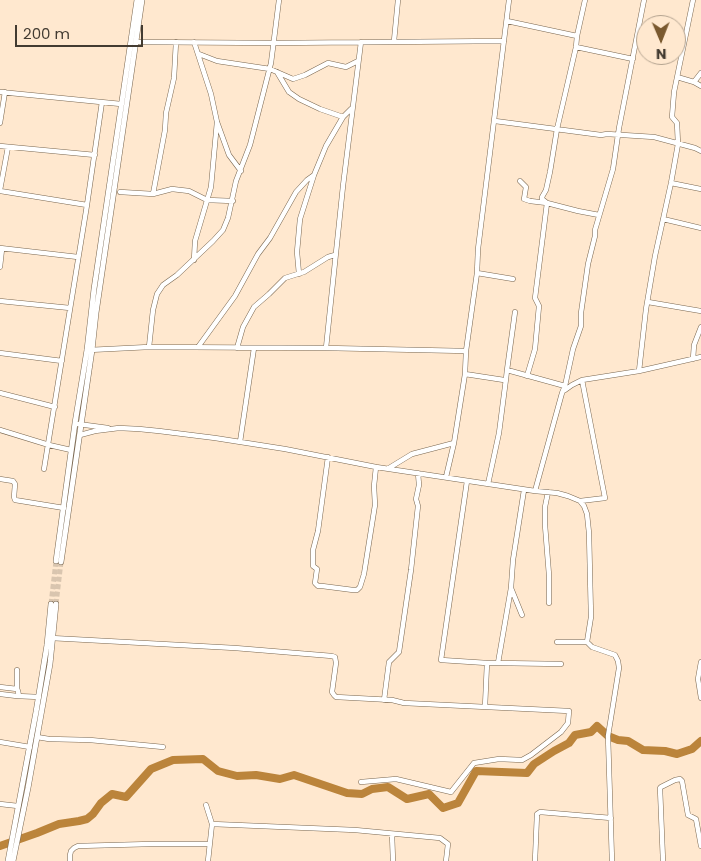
<!DOCTYPE html>
<style>
body{margin:0}
#map{position:relative;width:701px;height:861px;overflow:hidden;background:#ffe8cf;font-family:Poppins,sans-serif}
canvas{display:block}
.north{position:absolute;left:636px;top:15px;width:50px;height:50px;box-sizing:border-box;background:#ffe8cf;border:1px solid #b4a390;border-radius:50%;rotate:179deg;font-size:14px;font-weight:700;line-height:20px;text-align:center;color:#433b31}
.north::after{content:'';display:block;margin:auto;width:18px;height:22px;background:#7a592f;clip-path:polygon(50% 0,100% 100%,50% 72%,0 100%)}
.scale{position:absolute;left:15px;top:25px;width:128px;height:22px;box-sizing:border-box;border:2px solid #433b31;border-top:0;padding-left:6px;font-size:15px;line-height:18px;white-space:nowrap;color:#433b31;-webkit-text-stroke:4px #ffe8cf;paint-order:stroke}
</style>
<div id="map">
<canvas width="701" height="861"></canvas>
<div class="north">N</div>
<div class="scale">200 m</div>
</div>
<script>
const ctx = document.querySelector('canvas').getContext('2d');
ctx.lineJoin = 'round';
const shape = rows => new Path2D(rows.map(r => 'M' + r).join(''));
function trace(path, color, width, dash) { ctx.strokeStyle = color; ctx.lineWidth = width; ctx.lineCap = dash ? 'butt' : 'round'; ctx.setLineDash(dash || []); ctx.stroke(path); }
trace(shape([
 [0,846,37,833,59,824,79,821,87,819,93,814,101,803,112,794,126,797,151,769,173,760,203,759,218,771,237,776,256,775,280,779,294,775,347,793,362,794,372,789,388,787,407,799,429,794,443,808,458,803,476,771,527,773,534,764,554,751,569,743,575,735,591,732,597,726,608,736,618,740,628,741,643,750,665,751,677,754,692,749,701,741]
]), '#bb843b', 8);
trace(shape([
 [51,604,56,561],
 [56,604,61,562]
]), '#d9c5af', 5, [5, 2.5]);
const minor = shape([
 [507,21,577,36],
 [394,41,398,0],
 [136,42,274,43,504,41],
 [194,42,211,94,217,122,229,155,241,171],
 [576,47,633,59],
 [199,54,217,61,270,69,293,79,305,75,328,63,346,67,358,61],
 [277,72,289,92,299,99,320,109,343,117,351,109],
 [677,77,694,82,701,86],
 [694,82,701,73],
 [0,92,121,104],
 [495,121,601,135,607,134,654,137,695,148,701,151],
 [0,123,5,92],
 [0,146,95,155],
 [520,181,526,187,524,199,530,201,547,203,578,211,599,215],
 [671,183,701,189],
 [0,190,8,147],
 [0,191,87,205],
 [120,192,153,194,165,130,166,113,174,78,176,42],
 [153,194,172,189,189,191,207,200,233,201],
 [663,219,701,228],
 [0,248,78,257],
 [194,260,195,241,211,187,217,122],
 [0,267,2,249],
 [477,273,513,279],
 [299,274,297,252,300,219,314,175],
 [0,301,70,308],
 [648,302,701,311],
 [149,347,153,310,157,294,163,285,177,275,213,241,223,230,228,218,236,181,250,145,271,63,279,0],
 [198,347,235,296,258,254,270,238,296,192,307,180,314,175,326,146,343,117],
 [237,348,243,327,254,307,269,294,285,278,304,272,328,257,335,255],
 [326,348,343,186,361,42],
 [89,350,149,347,326,348,466,351],
 [0,353,62,361],
 [693,359,694,345,701,327],
 [507,370,515,312],
 [639,371,646,309,655,256,671,183,678,144,677,123,672,117,674,92,693,0],
 [465,374,504,380,506,379,507,370,565,386],
 [527,376,535,349,539,306,535,298,547,203,542,199,542,197,546,190,550,172,557,129,576,47,577,36,585,0],
 [565,390,572,385,582,380,639,371,701,357],
 [0,393,55,407],
 [78,424,108,428],
 [0,430,49,445,71,450],
 [80,435,95,431,119,428,139,429,159,431,215,438,285,449,376,467,535,491,562,393,565,386,573,349,581,326,581,313,588,264,595,236,595,230,613,169,619,128,644,0],
 [240,442,254,348],
 [328,457,318,531,313,550,313,566,317,569,315,583,318,586,322,586,353,590,357,590,360,587,364,574,375,505,374,486,376,467],
 [389,468,412,454,454,443],
 [44,469,87,205,102,102],
 [446,477,454,443,465,374,466,351,477,273,478,249,509,0],
 [0,479,13,481,15,484,14,497,15,500,64,508],
 [467,481,441,660,487,663],
 [488,484,499,433,506,379],
 [535,491,557,493,568,496,580,501,584,506,587,514,589,533,591,617,587,642,592,647,615,655,618,661,619,668,608,736,612,861],
 [548,492,545,507,545,525,549,575,549,603],
 [580,501,605,498,582,380],
 [522,615,511,588,513,560,524,490],
 [51,638,235,648,332,656,335,657,336,663,332,692,334,695,336,697,392,700,404,703,569,711,568,723,561,732,531,755,522,760,499,759,474,763,451,792,396,779,361,782],
 [557,642,587,642],
 [701,662,698,679,701,698],
 [498,663,561,664],
 [0,687,17,689,18,691,19,696],
 [17,689,17,670],
 [0,694,17,696,39,697],
 [384,700,389,662,399,652,411,570,418,506,416,499,419,485,418,473],
 [485,707,487,663,498,663,511,588],
 [37,737,49,739,90,740,163,747],
 [0,742,30,747],
 [0,804,18,806],
 [206,805,212,824,208,861],
 [212,824,355,830,440,838,448,844,446,861],
 [392,834,393,861],
 [70,861,70,855,71,851,74,848,78,846,151,844,209,844],
 [535,861,537,814,540,812,611,818],
 [663,861,660,788,661,787,675,780,680,779,682,781,688,815,696,819,701,846]
]);
const major = shape([
 [56,561,75,423,87,350,94,289,137,0],
 [61,562,92,350,96,313,142,0],
 [8,861,36,712,47,645,51,604],
 [13,861,28,788,50,664,56,604]
]);
trace(minor, '#7a6750', 5.5);
trace(major, '#7a6750', 6);
trace(minor, '#fff', 4.5);
trace(major, '#fff', 5);
</script>
